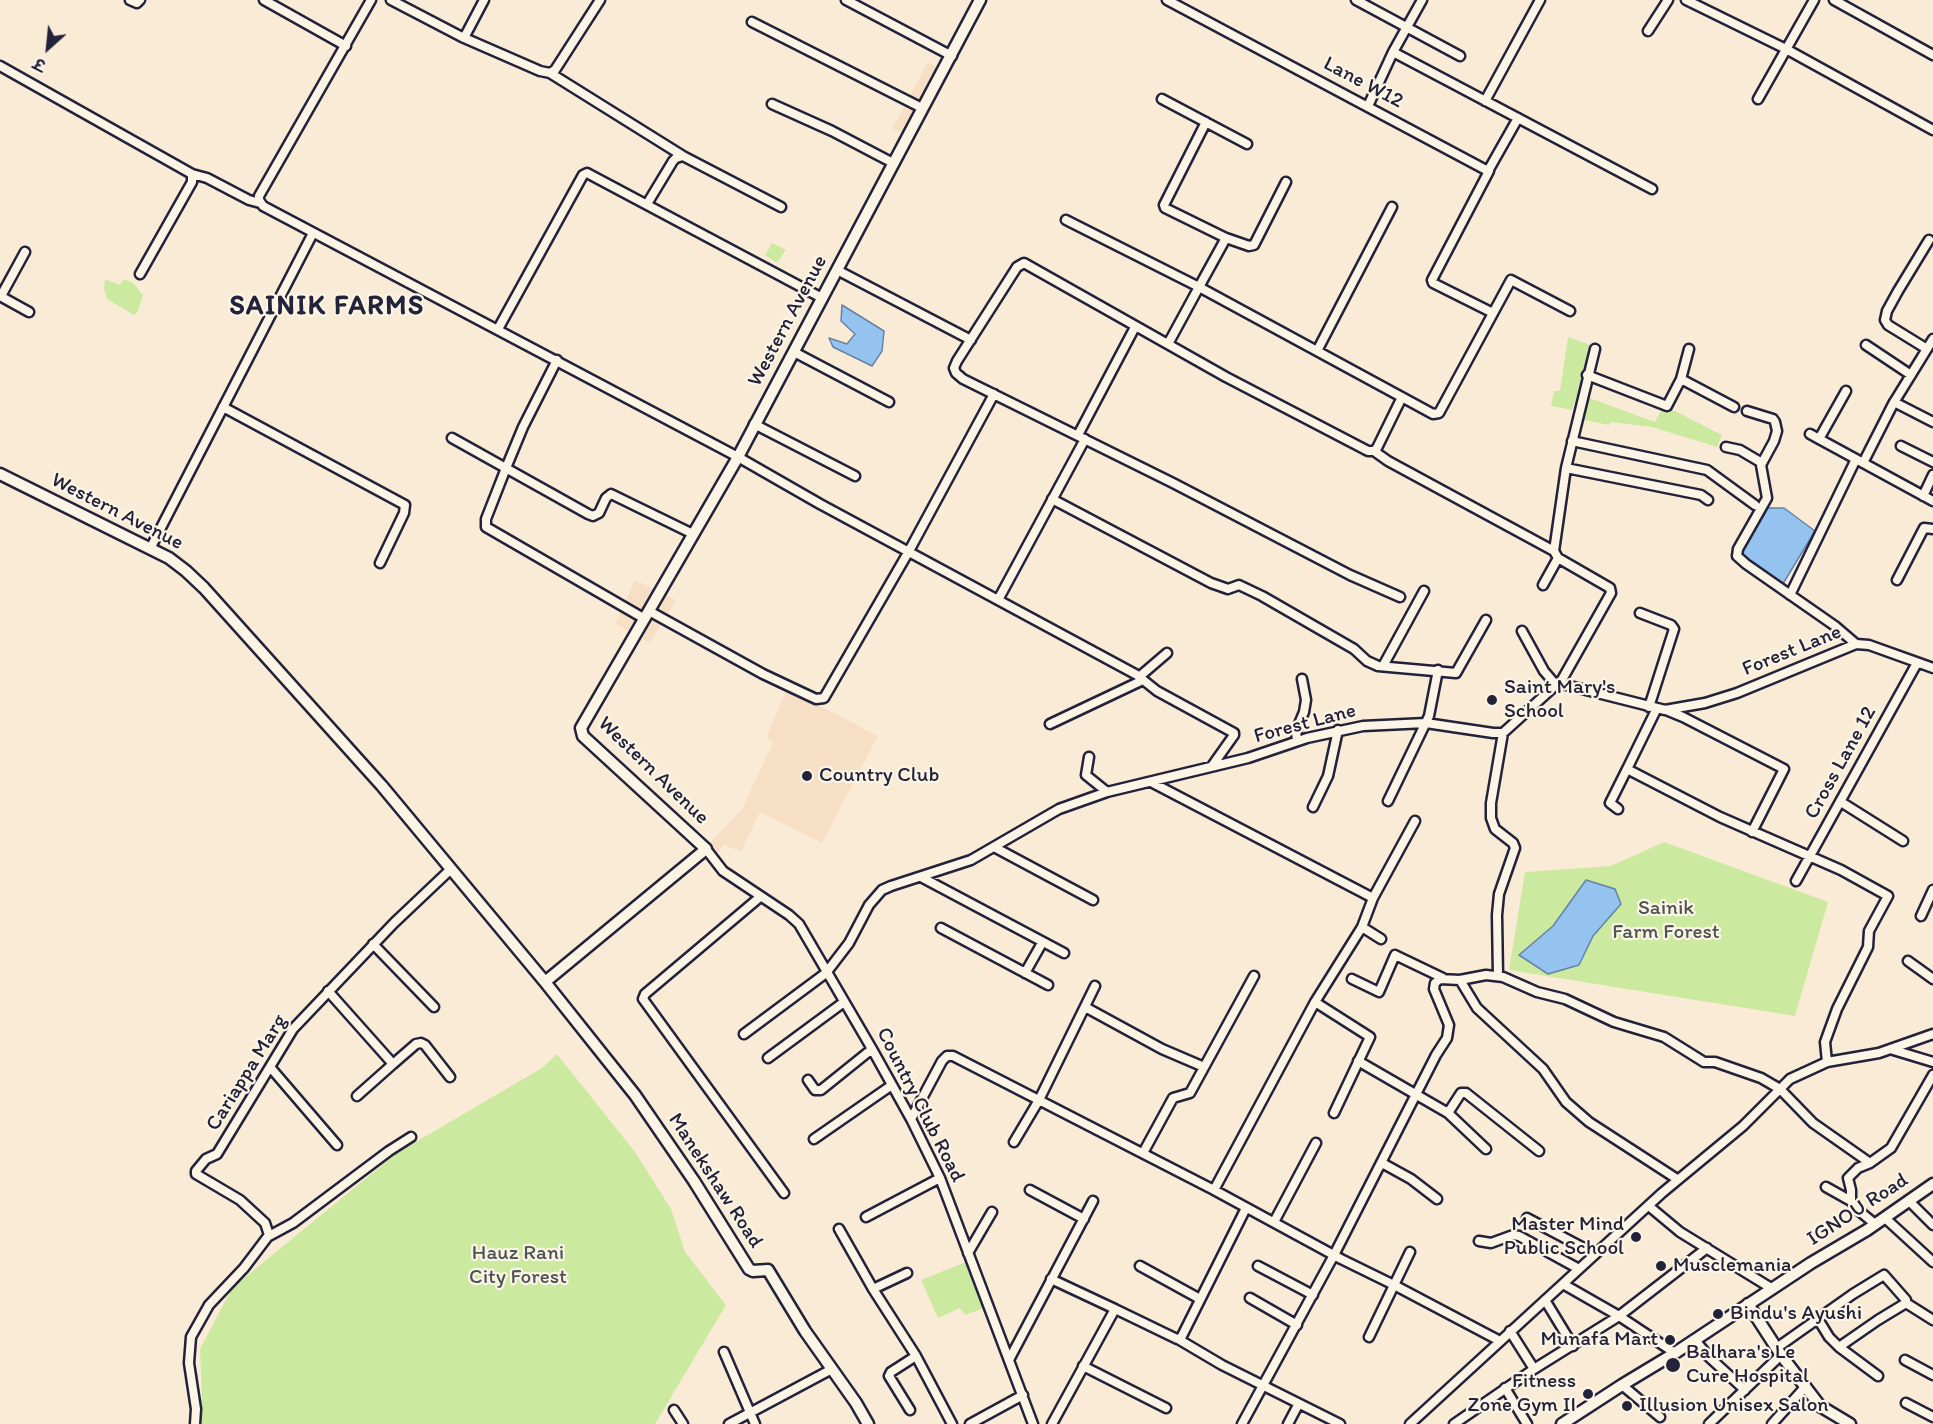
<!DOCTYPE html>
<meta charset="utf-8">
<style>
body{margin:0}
#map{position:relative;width:1933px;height:1424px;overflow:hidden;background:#faebd7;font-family:Itim,"Playpen Sans Deva",sans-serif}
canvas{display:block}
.north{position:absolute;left:18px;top:18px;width:60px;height:60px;-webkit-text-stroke:4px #fcf5e5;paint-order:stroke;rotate:207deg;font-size:16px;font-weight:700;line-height:24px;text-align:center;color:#22223b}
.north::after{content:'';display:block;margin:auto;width:21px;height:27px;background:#22223b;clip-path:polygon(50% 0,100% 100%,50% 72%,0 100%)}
</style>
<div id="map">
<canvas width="1933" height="1424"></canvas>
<div class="north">उ</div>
</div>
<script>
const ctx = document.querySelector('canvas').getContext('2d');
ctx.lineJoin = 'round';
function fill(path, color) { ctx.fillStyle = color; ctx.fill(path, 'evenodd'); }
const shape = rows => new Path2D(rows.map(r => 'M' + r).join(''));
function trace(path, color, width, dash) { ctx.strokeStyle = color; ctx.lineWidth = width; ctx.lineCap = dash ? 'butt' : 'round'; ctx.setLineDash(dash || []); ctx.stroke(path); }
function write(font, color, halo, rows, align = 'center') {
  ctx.font = font + ' Itim,sans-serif'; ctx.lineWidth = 4.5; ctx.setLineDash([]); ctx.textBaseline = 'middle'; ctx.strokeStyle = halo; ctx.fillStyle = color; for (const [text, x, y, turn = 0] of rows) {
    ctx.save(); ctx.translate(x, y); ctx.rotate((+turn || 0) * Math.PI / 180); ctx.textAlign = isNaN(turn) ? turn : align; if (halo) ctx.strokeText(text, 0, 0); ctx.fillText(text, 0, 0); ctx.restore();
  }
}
fill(shape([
 [928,62,942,70,904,134,892,129],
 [635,580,676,600,650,643,615,624],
 [787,689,878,736,822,843,760,812,741,851,724,845,716,855,708,845,742,809,773,743,766,737]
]), '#f7dfc6');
fill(shape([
 [772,243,786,250,777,263,765,255],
 [105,279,120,285,124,279,133,283,143,295,138,311,134,315,107,299,104,289],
 [1568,337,1593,346,1572,410,1551,406,1554,391,1560,391],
 [1584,396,1655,422,1662,408,1665,406,1722,435,1717,447,1652,427,1611,422,1610,425,1578,419],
 [1664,842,1828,902,1795,1016,1509,970,1525,872,1611,866],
 [557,1054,635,1152,671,1209,685,1252,726,1305,655,1424,199,1424,202,1398,200,1349,232,1288,397,1153,542,1068],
 [966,1262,984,1308,965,1315,960,1308,938,1318,921,1280]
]), '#cce9a0');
const water = shape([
 [842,305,884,331,882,351,872,366,833,347,829,338,847,344,855,334,841,321,842,305],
 [1761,508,1784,508,1815,531,1781,587,1735,555,1761,508],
 [1586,880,1615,889,1621,904,1593,936,1579,965,1548,974,1519,955,1553,926,1586,880]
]);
fill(water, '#93c3ee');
trace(water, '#6683a6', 1.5);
const street = shape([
 [130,0,137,3,140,0],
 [264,0,346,46],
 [371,0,259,196,259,200,263,206,738,457,820,504,1137,675,1157,691,1234,733,1234,735,1212,766],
 [391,0,462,37,540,71,550,73,555,70,600,0],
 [846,0,952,56],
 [1167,0,1488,171,1518,118],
 [1356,0,1460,56],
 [1686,0,1786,49,1933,130],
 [1834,0,1933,55],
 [752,22,922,108],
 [1648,31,1668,0],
 [464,38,484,0],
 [1393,52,1652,189],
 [0,66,192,174,192,182,140,274],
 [550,73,683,156],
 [1162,99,1247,144],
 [1758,99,1814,0],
 [1485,101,1540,0],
 [772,104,832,131,893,163],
 [1368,106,1393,52,1422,0],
 [1206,122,1164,205,1165,208,1226,238,1199,287,1433,414,1439,413,1511,280,1570,311],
 [1489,171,1432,280,1433,283,1493,313],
 [192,174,207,178,249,200,260,203],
 [647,204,673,161,676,158,683,156,781,207],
 [1066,220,1199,287,1168,344],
 [1226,238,1249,246,1254,245,1286,182],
 [837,270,971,340],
 [0,296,29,312],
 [1,296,25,252],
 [498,329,583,175,587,173,822,298],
 [1866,345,1911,375],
 [1927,349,1888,325,1885,320,1887,311,1898,291,1929,240],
 [1317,351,1392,207],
 [794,352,889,402],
 [557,360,523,427,506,468,486,519,486,527,645,619],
 [1587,375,1667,406,1681,379,1689,349],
 [1681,379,1734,407],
 [1894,402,1933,422],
 [223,407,405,505,404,513,380,563],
 [1747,411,1773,419,1775,422,1777,431,1774,441,1761,465,1767,498,1738,549,1737,556,1746,564,1835,626,1856,644],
 [754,424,855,476],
 [1810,434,1933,501],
 [1078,435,1135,327],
 [452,438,588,514,593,516,599,513,606,498,611,494,693,534],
 [1819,439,1846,391],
 [1572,441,1707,470,1755,505],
 [1901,446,1933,462],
 [1726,447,1740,450,1762,463],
 [1374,451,1388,461,1554,551],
 [1863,463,1893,404,1933,339],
 [1566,468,1701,495,1708,500],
 [1923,496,1933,475],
 [1052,499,1211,583,1228,589,1239,585,1262,596,1354,649,1367,661,1378,666,1456,673,1486,620],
 [150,549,313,233],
 [1897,580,1924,528,1933,529],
 [1543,585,1558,558],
 [1790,595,1856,459],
 [1400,597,1350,575,1173,483,963,379,956,373,954,368,957,361,1017,267,1024,263,1226,377,1368,451,1374,451,1377,448,1402,397],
 [998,600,1085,439],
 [649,611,763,674,816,699,824,698,909,551,994,394],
 [1640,613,1671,625,1674,629,1649,707],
 [1522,631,1544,671,1556,685],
 [1383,666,1424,591],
 [1139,677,1167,653],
 [1559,685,1611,593,1610,588,1558,558,1554,551,1566,468,1595,349],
 [1657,708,1627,769,1720,817,1841,870,1888,896,1869,931,1868,947,1837,1009,1825,1042,1827,1062],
 [1666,710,1683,717,1784,769,1752,832],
 [1050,724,1143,680],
 [1297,741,1296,731,1304,712,1306,700,1302,679],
 [1089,757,1086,775,1107,792],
 [1151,782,1373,898],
 [1388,801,1429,716,1438,670],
 [1841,802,1903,841],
 [1313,807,1328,776,1338,730],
 [1618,809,1610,803,1627,769],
 [994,847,1093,900],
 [706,849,723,871,789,915,799,924,872,1049,911,1119,940,1178,1033,1424],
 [921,877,1064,953],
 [1796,881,1917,663],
 [760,897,645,994,643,999,784,1193],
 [1921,916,1933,890],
 [941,928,1048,985],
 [1381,939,1362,927,1373,898,1415,821],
 [373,944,434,1007],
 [1908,961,1933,979],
 [1025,973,1042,943],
 [1498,976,1497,915,1499,894,1515,848,1513,843,1495,829,1491,818,1491,803,1503,733],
 [1352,979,1379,992,1395,955,1443,978],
 [1460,980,1477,1008,1543,1069,1566,1102,1589,1122,1677,1179],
 [328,991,393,1064,416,1044,421,1043,425,1045,450,1077],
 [1315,1002,1370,1037,1334,1113],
 [1085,1007,1162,1049,1204,1067],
 [744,1034,826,973,849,943,869,905,882,890,891,886,971,860,1059,809,1107,792,1248,758,1307,738,1363,726,1426,723,1493,733,1503,733,1556,685,1562,684,1665,710,1705,703,1737,693,1856,644,1869,645,1933,668],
 [1890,1049,1933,1062],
 [768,1058,844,1002],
 [1358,1061,1448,1113,1486,1149],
 [270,1067,337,1145],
 [808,1080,815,1090,821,1090,872,1049],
 [357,1096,393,1064],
 [1448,1113,1461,1093,1466,1093,1539,1151],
 [911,1119,942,1061,947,1056,953,1056,1214,1190,1341,1259,1394,1285,1500,1341],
 [814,1139,892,1085],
 [1014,1142,1039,1100,1095,986],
 [1143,1153,1173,1098,1190,1093,1254,976],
 [1382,1163,1411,1179,1437,1199],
 [1826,1187,1851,1201],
 [1030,1190,1084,1219],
 [1214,1190,1315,1002,1362,927],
 [1909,1201,1933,1225],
 [1650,1207,1680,1232,1771,1288],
 [866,1217,940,1178],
 [1527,1218,1595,1254],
 [1885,1218,1933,1262],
 [1274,1222,1316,1143],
 [1875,1224,1858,1210,1851,1201,1851,1190,1848,1178,1858,1168,1870,1163,1891,1148,1933,1075],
 [839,1229,873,1289,916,1356,952,1424],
 [269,1236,293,1223,389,1151,411,1137],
 [1479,1241,1491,1243,1513,1235,1519,1236,1579,1269],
 [968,1253,992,1212],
 [1140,1266,1200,1299],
 [1258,1266,1313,1295],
 [1051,1279,1115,1309],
 [1563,1284,1619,1316,1675,1353],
 [873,1289,907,1273],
 [1250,1298,1297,1325],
 [1545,1300,1573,1346],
 [1818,1319,1829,1337,1839,1347,1878,1320,1906,1303],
 [1510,1331,1534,1369],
 [1369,1337,1410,1252],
 [1178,1339,1222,1365,1340,1424],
 [1695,1340,1709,1357,1745,1390],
 [1778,1347,1853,1294,1884,1275,1906,1300,1906,1303,1933,1320],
 [1839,1347,1878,1376],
 [724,1352,755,1424],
 [1009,1360,1093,1201],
 [1905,1360,1933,1375],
 [1083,1366,1166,1408],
 [1622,1385,1660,1417],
 [1505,1388,1527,1424],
 [1906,1403,1933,1417],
 [674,1410,683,1424],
 [910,1410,889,1376,891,1372,916,1356],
 [195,1424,196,1409,189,1363,191,1337,209,1305,244,1268,269,1235,265,1223,240,1200,196,1174,196,1171,206,1159,217,1154,293,1029,394,923,451,869],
 [729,1424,832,1369],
 [970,1424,1023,1395],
 [1052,1424,1115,1309,1177,1339,1181,1338,1246,1208],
 [1242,1424,1334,1255,1436,1055,1447,1038,1449,1025,1434,989,1435,983,1440,979,1460,980,1486,975,1503,977,1537,992,1565,999,1614,1022,1664,1037,1704,1062,1715,1062,1761,1078,1780,1089,1813,1123,1870,1163],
 [1288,1424,1298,1405],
 [1410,1424,1662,1193,1743,1126,1790,1079,1827,1062,1879,1053,1933,1034],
 [1454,1424,1534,1369,1619,1316,1707,1248],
 [1709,1424,1781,1355],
 [1772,1424,1806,1386]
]);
const secondary = shape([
 [0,474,169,558,186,571,204,588,382,786,545,982,635,1095,694,1181,749,1269,753,1271,768,1270,805,1331,856,1403,868,1424],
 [545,982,706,849,583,736,581,728,738,457,980,0],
 [1748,1304,1781,1355,1820,1406,1850,1424],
 [1562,1424,1622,1385,1675,1353,1811,1263,1867,1230,1933,1184]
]);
trace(street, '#22223b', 13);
trace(secondary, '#22223b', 15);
trace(street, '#fcf5e5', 8);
trace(secondary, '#fcf5e5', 10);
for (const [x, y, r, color] of [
 [1492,700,6,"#22223b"],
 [807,776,6,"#22223b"],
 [1636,1237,6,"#22223b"],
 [1661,1266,6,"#22223b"],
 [1718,1314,6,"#22223b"],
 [1670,1340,6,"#22223b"],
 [1673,1365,8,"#22223b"],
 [1588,1394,6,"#22223b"],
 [1627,1406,6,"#22223b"]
]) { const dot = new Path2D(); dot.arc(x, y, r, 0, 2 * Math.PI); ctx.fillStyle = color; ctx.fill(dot); trace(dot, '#fcf5e5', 2); }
write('21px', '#22223b', '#fcf5e5', [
 ["Lane W12",1363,83,28],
 ["Western Avenue",788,321,-62],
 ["Western Avenue",117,512,27],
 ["Forest Lane",1792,651,-22],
 ["Forest Lane",1305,724,-15],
 ["Cross Lane 12",1841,763,-61],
 ["Western Avenue",653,771,44],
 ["Cariappa Marg",247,1073,-58],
 ["Country Club Road",920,1105,63],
 ["Manekshaw Road",715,1181,57],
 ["IGNOU Road",1858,1210,-33]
]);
write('21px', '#22223b', '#fcf5e5', [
 ["Saint Mary's",1504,688],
 ["School",1504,712],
 ["Country Club",819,776],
 ["Master Mind",1624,1225,"right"],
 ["Public School",1624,1249,"right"],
 ["Musclemania",1673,1266],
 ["Bindu's Ayushi",1730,1314],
 ["Munafa Mart",1658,1340,"right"],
 ["Balhara's Le",1686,1353],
 ["Cure Hospital",1686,1377],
 ["Fitness",1576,1382,"right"],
 ["Zone Gym II",1576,1406,"right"],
 ["Illusion Unisex Salon",1639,1406]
], 'left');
write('21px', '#4c5454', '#fcf5e5', [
 ["Sainik",1666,909],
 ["Farm Forest",1666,933],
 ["Hauz Rani",518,1254],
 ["City Forest",518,1278]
]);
ctx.letterSpacing = '1.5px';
write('bold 27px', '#22223b', '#fcf5e5', [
 ["SAINIK FARMS",327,307]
]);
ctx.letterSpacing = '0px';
</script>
